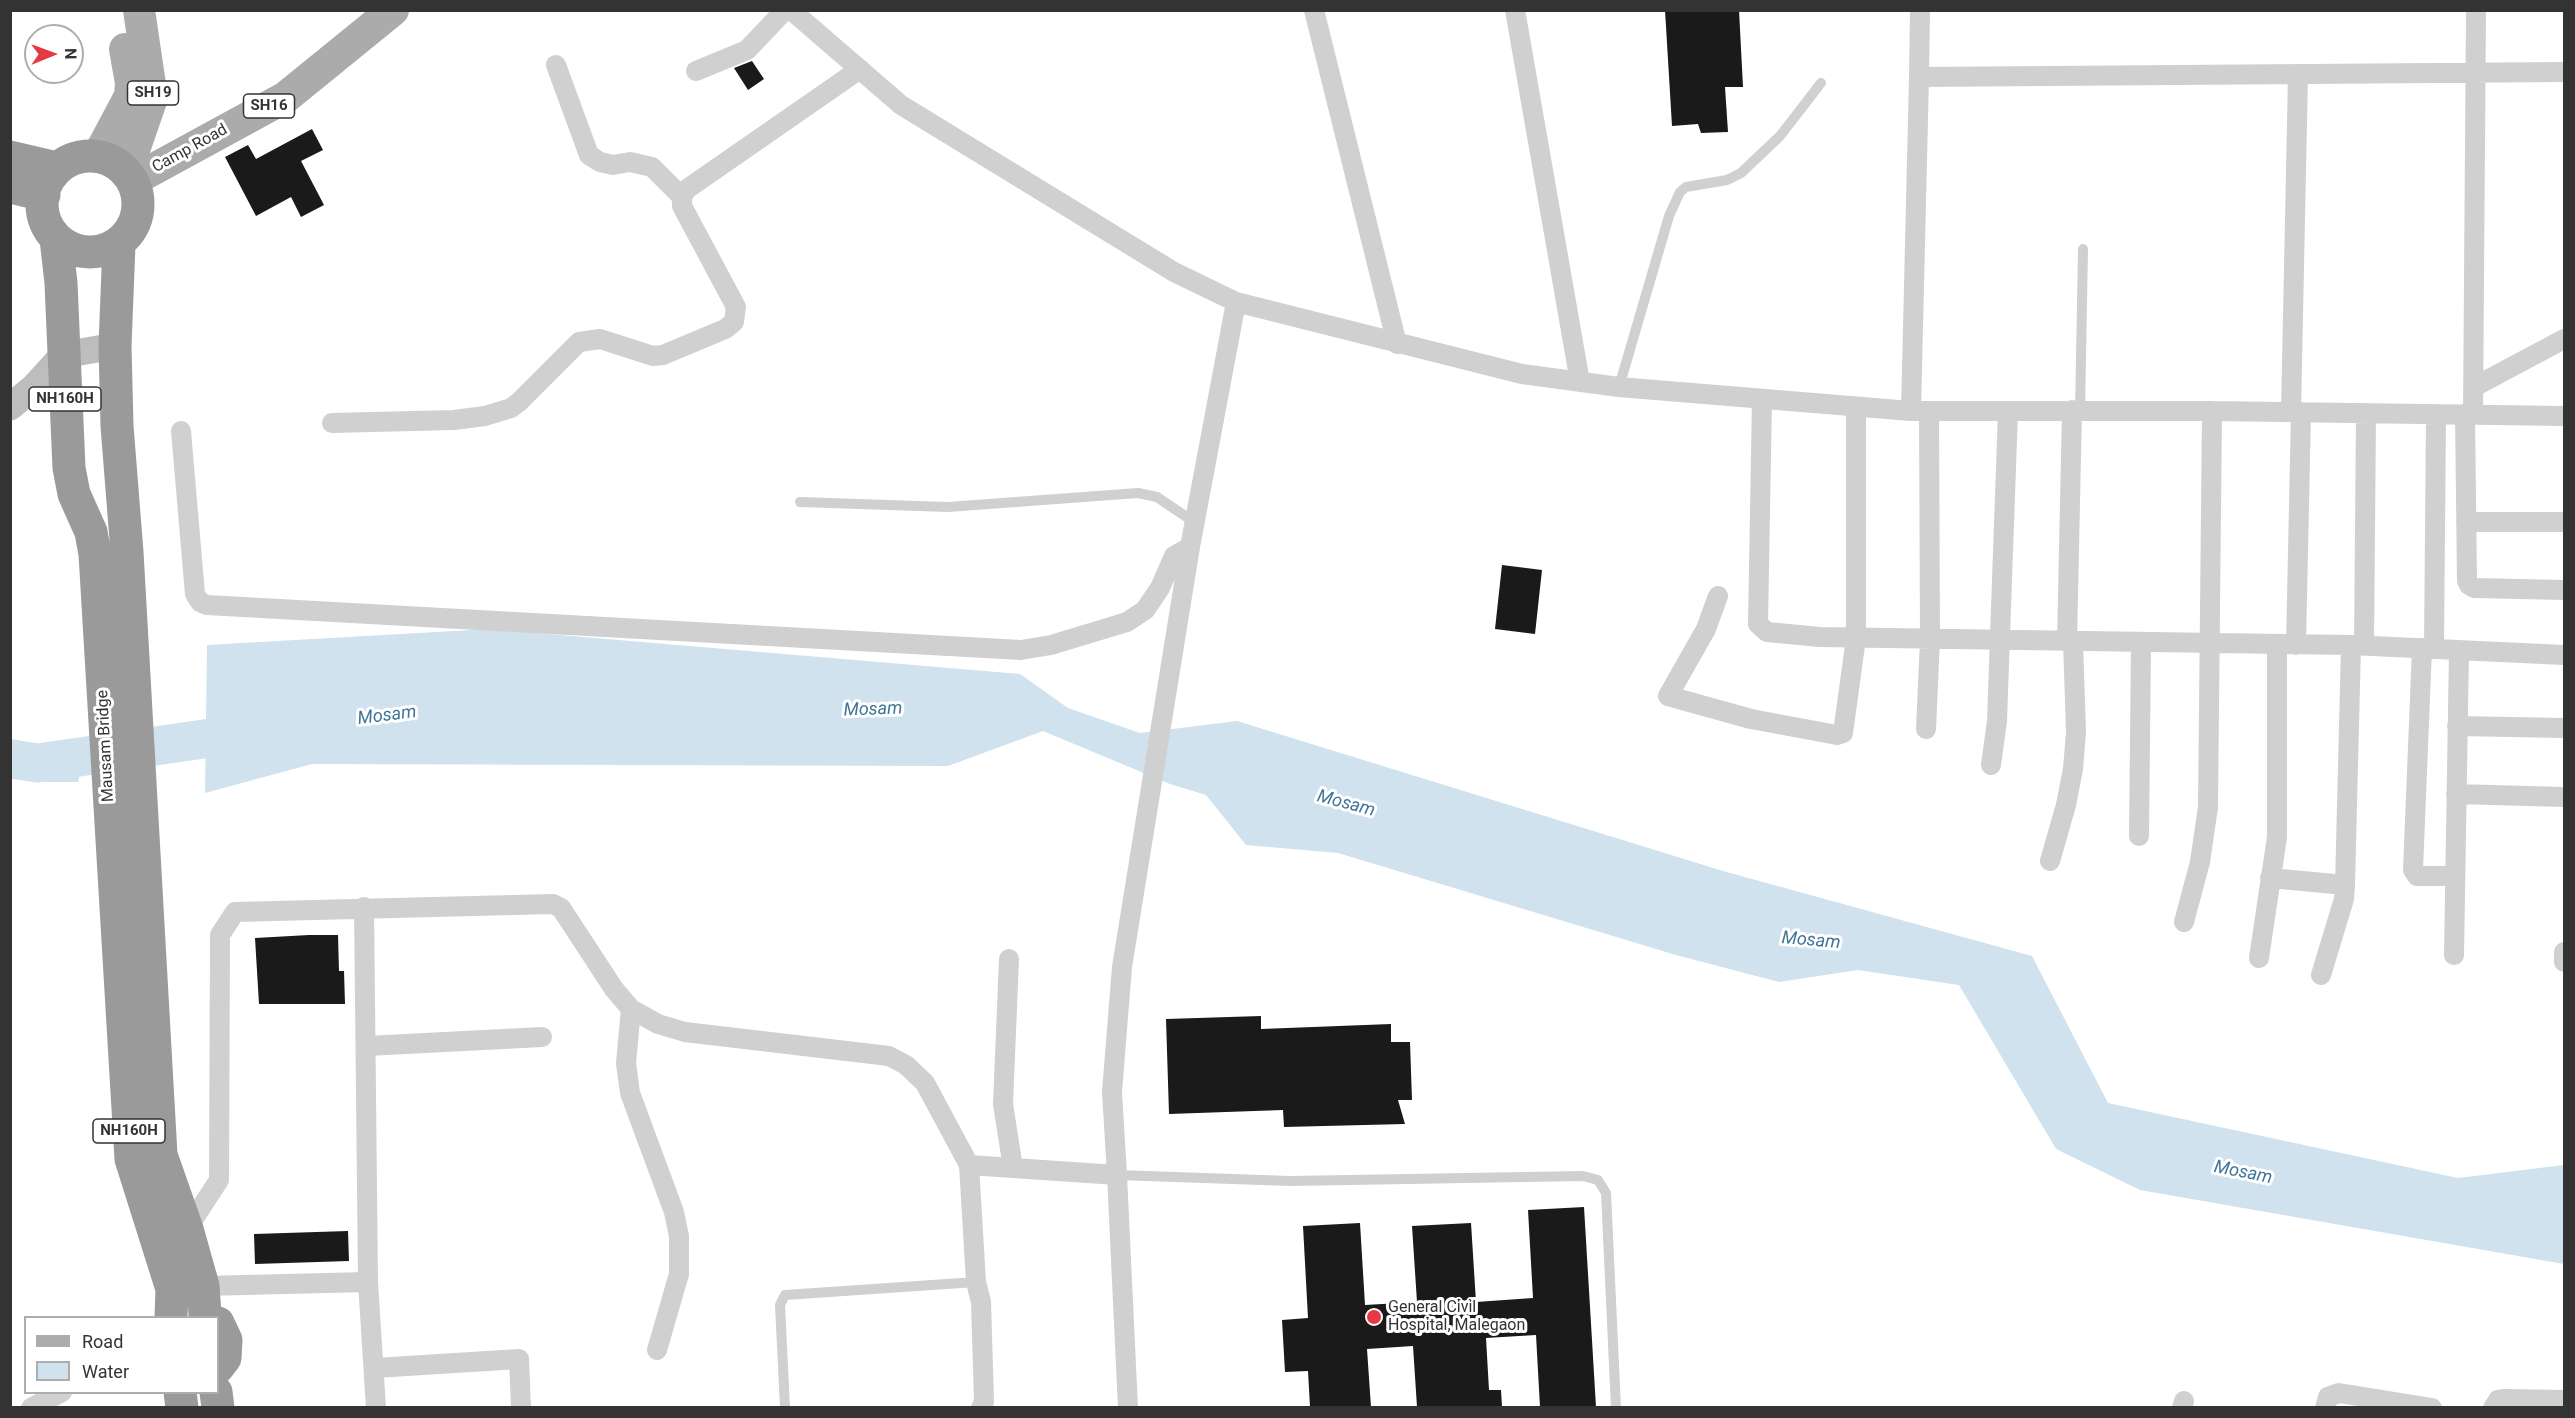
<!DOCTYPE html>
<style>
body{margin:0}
#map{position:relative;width:2575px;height:1418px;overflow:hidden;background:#fff;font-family:Roboto,sans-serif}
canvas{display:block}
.frame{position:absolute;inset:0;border:12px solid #333;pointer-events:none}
.legend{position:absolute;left:24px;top:1316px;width:195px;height:78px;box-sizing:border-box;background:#fff;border:2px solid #adadad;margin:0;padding:8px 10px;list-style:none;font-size:18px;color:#333}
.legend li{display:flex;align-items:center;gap:12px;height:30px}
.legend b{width:30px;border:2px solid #adadad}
.north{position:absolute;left:24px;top:24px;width:60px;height:60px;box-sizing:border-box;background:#fff;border:2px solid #adadad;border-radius:50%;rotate:89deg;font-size:16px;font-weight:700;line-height:24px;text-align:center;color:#333}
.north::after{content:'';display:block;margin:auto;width:21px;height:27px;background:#e63946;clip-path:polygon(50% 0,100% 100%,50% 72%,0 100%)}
</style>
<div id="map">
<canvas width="2575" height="1418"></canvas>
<div class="frame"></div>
<ul class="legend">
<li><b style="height:8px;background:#ababab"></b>Road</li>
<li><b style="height:16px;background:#cfe2ee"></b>Water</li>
</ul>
<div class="north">N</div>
</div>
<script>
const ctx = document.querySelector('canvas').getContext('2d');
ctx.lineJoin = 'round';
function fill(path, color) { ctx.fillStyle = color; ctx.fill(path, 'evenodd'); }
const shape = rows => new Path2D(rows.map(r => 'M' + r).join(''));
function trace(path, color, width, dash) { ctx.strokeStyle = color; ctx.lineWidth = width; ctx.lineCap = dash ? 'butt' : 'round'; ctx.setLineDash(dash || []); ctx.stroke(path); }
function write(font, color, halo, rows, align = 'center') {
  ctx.font = font + ' Roboto,sans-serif'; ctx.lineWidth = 6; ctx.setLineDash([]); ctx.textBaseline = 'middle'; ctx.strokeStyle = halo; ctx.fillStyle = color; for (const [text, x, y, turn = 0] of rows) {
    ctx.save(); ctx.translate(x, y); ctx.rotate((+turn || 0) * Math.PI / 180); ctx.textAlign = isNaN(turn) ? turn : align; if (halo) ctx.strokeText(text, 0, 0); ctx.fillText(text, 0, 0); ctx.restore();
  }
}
fill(shape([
 [489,629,1020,674,1068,708,1140,733,1237,721,1723,871,2032,956,2108,1103,2458,1178,2564,1165,2564,1264,2140,1190,2056,1149,1959,985,1858,970,1779,982,1676,955,1338,853,1246,845,1206,795,1170,784,1043,731,948,766,312,764,205,793,207,645],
 [11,739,85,753,78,782,47,782,11,772]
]), '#cfe2ee');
trace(shape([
 [10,759,38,763,259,731]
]), '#cfe2ee', 39);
fill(shape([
 [1665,10,1739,10,1743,87,1725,87,1728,132,1701,133,1698,124,1672,126],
 [752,61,764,79,748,90,734,68],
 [312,129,323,150,301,161,324,205,301,217,291,197,256,216,225,157,248,145,256,159],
 [1502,565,1542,570,1535,634,1495,629],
 [309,935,338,935,339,971,344,971,345,1004,259,1004,255,938],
 [1261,1016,1261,1029,1391,1024,1391,1042,1410,1042,1412,1100,1398,1100,1405,1124,1284,1127,1283,1110,1169,1114,1166,1019],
 [1584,1207,1596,1407,1540,1407,1536,1335,1486,1338,1489,1390,1501,1390,1502,1407,1417,1407,1413,1346,1367,1349,1371,1407,1310,1407,1308,1371,1285,1372,1282,1320,1308,1318,1303,1226,1360,1223,1365,1305,1417,1302,1412,1226,1471,1223,1476,1302,1533,1298,1528,1210],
 [348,1231,349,1261,255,1264,254,1234]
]), '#1a1a1a');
trace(shape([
 [1619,387,1669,216,1680,192,1686,187,1727,180,1741,173,1780,136,1821,83],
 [2080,411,2083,249],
 [800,502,948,507,1138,493,1157,497,1194,522],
 [1117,1175,1290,1181,1583,1176,1598,1180,1606,1193,1616,1408],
 [785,1408,780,1305,785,1295,976,1282]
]), '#d0d0d0', 10);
trace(shape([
 [791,10,901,105,1174,272,1236,302,1190,547,1122,967,1112,1092,1117,1175],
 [1314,10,1397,344],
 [1515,10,1580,382],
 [556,65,589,155,600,162,613,165,630,162,652,167,682,197],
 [696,71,747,50,785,10],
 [1919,77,1920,10],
 [1236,302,1522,374,1619,387,1911,411,2212,411,2564,416],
 [2474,387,2564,339],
 [1762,399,1758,624,1767,632,1820,637,2351,645,2564,655],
 [1911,411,1919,77,2564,72],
 [2291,412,2298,74],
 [2465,414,2467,581,2469,585,2474,588,2564,590],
 [2473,414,2476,10],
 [332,423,454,420,485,416,511,408,519,402,579,342,600,339,653,356,663,355,725,329,734,322,736,307,682,206,682,197,687,189,860,69],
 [181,431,195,594,200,602,207,605,1021,650,1051,645,1127,622,1145,610,1160,588,1174,556,1190,547],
 [2466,522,2564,522],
 [1718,596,1706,629,1668,696,1751,719,1837,735,1843,733,1856,638,1856,407],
 [2067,642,2072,410],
 [2296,645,2301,412],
 [2364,646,2366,413],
 [2422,648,2413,870,2417,876,2455,876],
 [2434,649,2436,414],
 [2457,726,2564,728],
 [1926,729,1930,639,1929,411],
 [1991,765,1997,721,2008,411],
 [2456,794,2564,797],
 [2139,836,2141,643],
 [2050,861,2066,805,2073,769,2076,732,2073,642],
 [2270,878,2345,885],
 [364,907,368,1282],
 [2184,922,2200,862,2208,807,2212,411],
 [2454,955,2459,651],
 [2259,958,2277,837,2277,645],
 [1009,959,1003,1104,1013,1168],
 [2564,962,2564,952],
 [2321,975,2344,899,2345,885,2351,645],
 [631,1009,626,1063,630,1093,674,1212,679,1236,679,1274,657,1350],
 [367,1046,542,1037],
 [969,1165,976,1282,981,1302,984,1402,981,1408],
 [187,1229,219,1180,220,935,235,912,553,904,561,908,614,989,631,1009,658,1024,685,1032,889,1056,906,1065,925,1083,969,1165,1117,1175,1128,1408],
 [203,1286,368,1282,376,1408],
 [375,1368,519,1359,521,1408],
 [31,1408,62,1392],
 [2182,1408,2184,1401],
 [2325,1408,2328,1397,2339,1393,2432,1408],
 [2493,1408,2498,1400,2505,1399,2564,1400]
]), '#d0d0d0', 20);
trace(shape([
 [10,407,33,388,63,355,115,346]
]), '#bdbdbd', 27);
trace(shape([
 [98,156,130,96,131,83,125,49],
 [126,173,152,98,139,10],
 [132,181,286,97,393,10]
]), '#ababab', 32);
trace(shape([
 '42 204a48 48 0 1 1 96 0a48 48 0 1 1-96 0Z',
 [10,157,57,168],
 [10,187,44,195],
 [56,239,61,283,69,468,74,494,91,532,95,554,131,1159,172,1289,171,1318],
 [119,244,115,346,117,426,127,552,161,1155,187,1229,203,1286,205,1314],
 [218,1323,226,1340,225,1358,218,1367],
 [180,1392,182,1408],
 [216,1392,218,1408]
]), '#9a9a9a', 33);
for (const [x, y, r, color] of [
 [1374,1317,8,"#e63946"]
]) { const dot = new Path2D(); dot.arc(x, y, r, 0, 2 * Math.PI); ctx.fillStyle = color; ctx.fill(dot); trace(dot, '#fff', 2); }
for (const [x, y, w] of [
 [153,93,51],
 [269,106,51],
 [65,399,72],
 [129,1131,72]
]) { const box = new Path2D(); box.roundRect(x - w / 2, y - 12, w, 24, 4.5); ctx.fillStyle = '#fff'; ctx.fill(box); trace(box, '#333', 1.5); }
write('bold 15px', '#333', null, [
 ["SH19",153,93],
 ["SH16",269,106],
 ["NH160H",65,399],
 ["NH160H",129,1131]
]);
write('16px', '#333', '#fff', [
 ["Camp Road",190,149,-29],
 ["Mausam Bridge",106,746,-93]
]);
write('16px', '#333', '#fff', [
 ["General Civil",1388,1308],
 ["Hospital, Malegaon",1388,1326]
], 'left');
write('italic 18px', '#3f7597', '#fff', [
 ["Mosam",873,710,-2],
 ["Mosam",387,716,-7],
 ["Mosam",1346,804,15],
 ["Mosam",1811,941,5],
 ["Mosam",2243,1173,11]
]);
</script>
